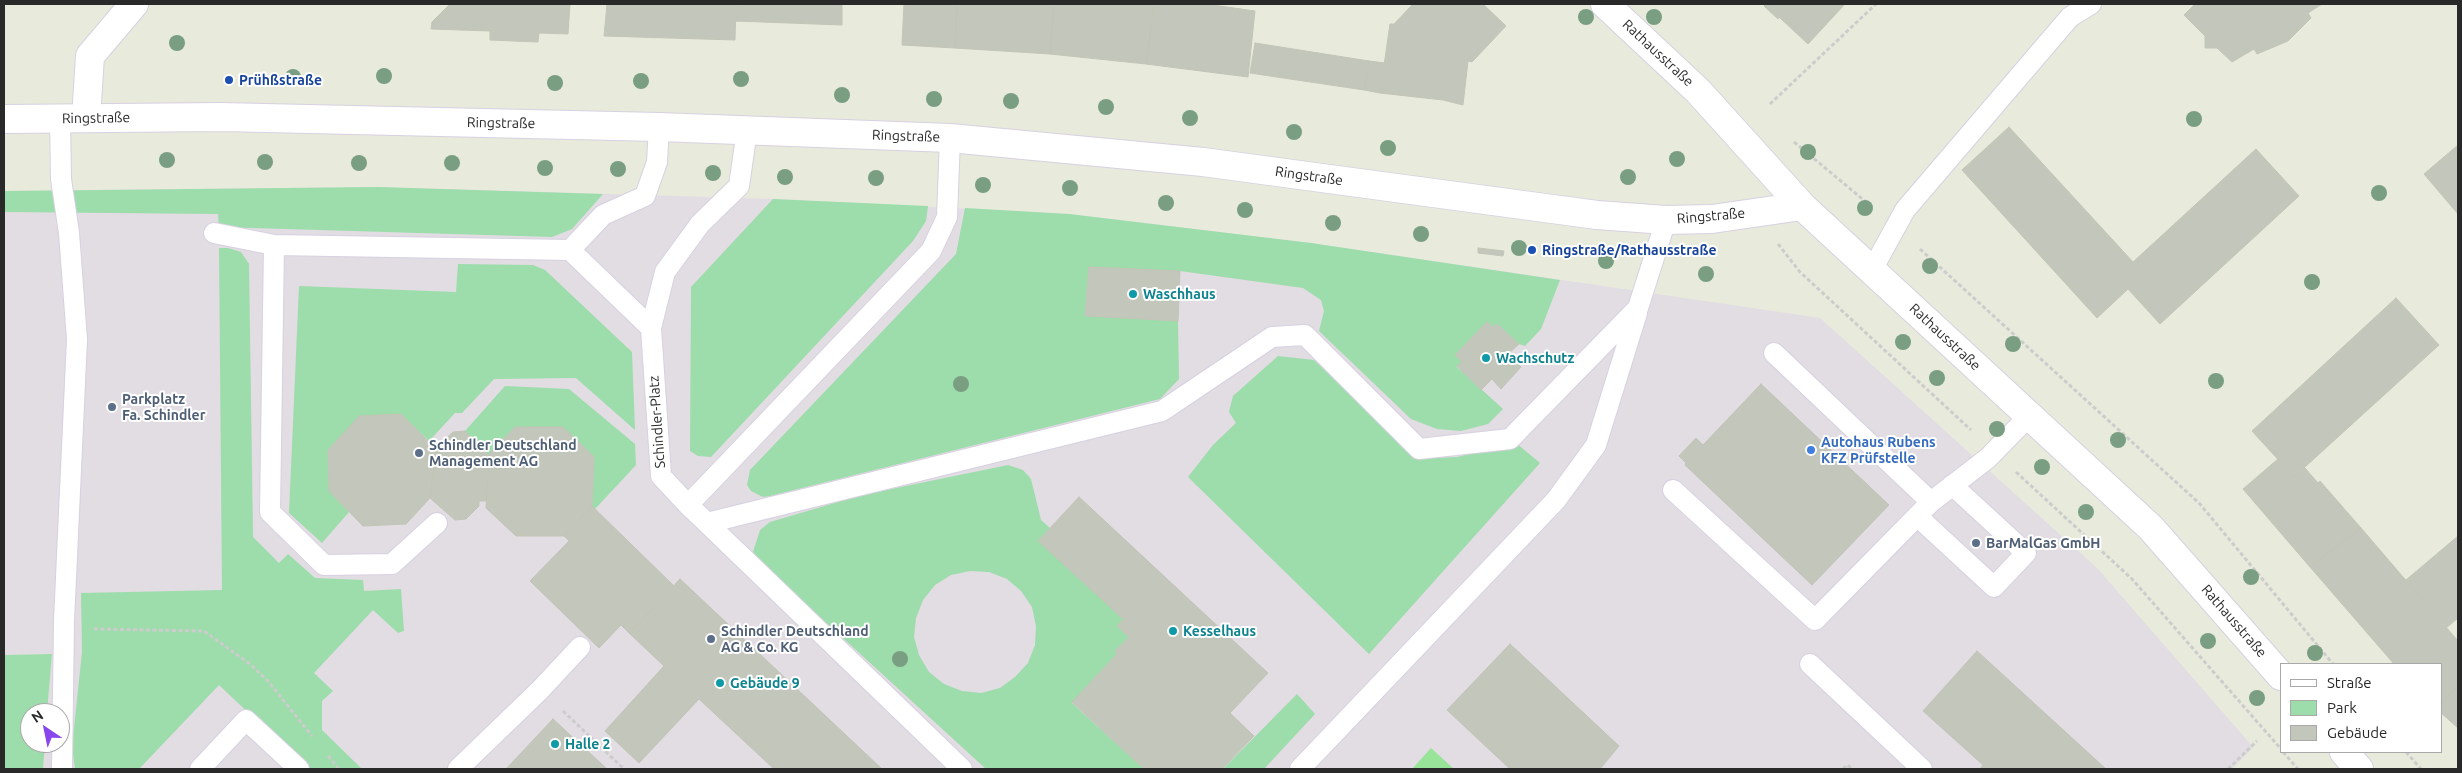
<!DOCTYPE html>
<meta charset="utf-8">
<style>
body{margin:0}
#map{position:relative;width:2462px;height:773px;overflow:hidden;background:#e8eadc;font-family:Ubuntu,sans-serif}
canvas{display:block}
.frame{position:absolute;inset:0;border:5px solid #292929;pointer-events:none}
.legend{position:absolute;left:2280px;top:663px;width:162px;height:90px;box-sizing:border-box;background:#fff;border:1px solid #a9a9a9;margin:0;padding:6px 9px;list-style:none;font-size:15px;color:#292929}
.legend li{display:flex;align-items:center;gap:10px;height:25px}
.legend b{width:25px;border:1px solid #a9a9a9}
.north{position:absolute;left:20px;top:703px;width:50px;height:50px;box-sizing:border-box;background:#fff;border:1px solid #a9a9a9;border-radius:50%;rotate:326deg;font-size:14px;font-weight:700;line-height:20px;text-align:center;color:#292929}
.north::after{content:'';display:block;margin:auto;width:18px;height:22px;background:#8847ec;clip-path:polygon(50% 0,100% 100%,50% 72%,0 100%)}
</style>
<div id="map">
<canvas width="2462" height="773"></canvas>
<div class="frame"></div>
<ul class="legend">
<li><b style="height:6px;background:#fff"></b>Straße</li>
<li><b style="height:14px;background:#9cddab"></b>Park</li>
<li><b style="height:14px;background:#c3c6bb"></b>Gebäude</li>
</ul>
<div class="north">N</div>
</div>
<script>
const ctx = document.querySelector('canvas').getContext('2d');
ctx.lineJoin = 'round';
function fill(path, color) { ctx.fillStyle = color; ctx.fill(path, 'evenodd'); }
const shape = rows => new Path2D(rows.map(r => 'M' + r).join(''));
function trace(path, color, width, dash) { ctx.strokeStyle = color; ctx.lineWidth = width; ctx.lineCap = dash ? 'butt' : 'round'; ctx.setLineDash(dash || []); ctx.stroke(path); }
function write(font, color, halo, rows, align = 'center') {
  ctx.font = font + ' Ubuntu,sans-serif'; ctx.lineWidth = 4; ctx.setLineDash([]); ctx.textBaseline = 'middle'; ctx.strokeStyle = halo; ctx.fillStyle = color; for (const [text, x, y, turn = 0] of rows) {
    ctx.save(); ctx.translate(x, y); ctx.rotate((+turn || 0) * Math.PI / 180); ctx.textAlign = isNaN(turn) ? turn : align; if (halo) ctx.strokeText(text, 0, 0); ctx.fillText(text, 0, 0); ctx.restore();
  }
}
fill(shape([
 [378,187,773,199,1069,214,1311,243,1820,318,2097,568,2253,747,2232,769,43,769,45,743,60,743,60,713,47,713,52,654,4,655,4,191]
]), '#e2dce3');
fill(shape([
 [378,187,603,194,572,229,552,237,219,227,218,214,4,212,4,191],
 [773,199,928,206,926,221,913,241,711,457,698,456,690,451,691,287],
 [965,208,1069,214,1161,225,1311,243,1560,280,1541,329,1525,346,1519,344,1497,324,1493,327,1487,322,1455,355,1462,362,1457,367,1503,409,1488,424,1461,431,1437,429,1411,419,1319,331,1324,311,1321,300,1303,288,1180,271,1089,267,1085,316,1178,321,1179,379,1160,399,770,496,763,497,751,491,747,485,750,470,956,254],
 [219,248,228,248,241,252,249,264,253,537,279,563,288,554,315,578,363,580,364,591,401,589,404,631,398,633,373,610,314,673,333,691,322,701,322,730,362,769,308,769,219,685,139,769,75,769,72,747,82,652,81,593,222,590],
 [458,264,533,265,545,270,632,352,635,430,576,378,494,379,462,413,455,413,429,441,401,414,359,417,328,450,329,491,349,512,322,543,289,513,299,286,456,292],
 [1278,356,1314,360,1393,436,1433,458,1457,457,1516,443,1540,463,1369,654,1188,477,1213,445,1236,423,1229,412,1233,396],
 [505,386,569,389,635,444,636,465,595,509,592,506,594,457,563,427,515,427,488,455,465,431],
 [1008,465,1023,470,1031,479,1041,520,1050,528,1039,541,1123,619,1117,626,1129,637,1115,651,1117,654,1072,703,1144,769,986,769,762,564,753,552,760,530,770,522,862,495],
 [970,571,989,572,1007,579,1021,591,1032,607,1036,626,1035,645,1028,663,1015,677,1000,688,981,693,962,691,944,684,929,672,919,655,914,637,916,618,923,600,935,585,951,575],
 [52,654,47,713,30,713,30,743,45,743,43,769,4,769,4,655],
 [1297,694,1315,714,1264,769,1223,769]
]), '#9cddab');
fill(shape([
 [1431,748,1454,769,1412,769]
]), '#98e498');
const building = shape([
 [450,4,570,4,568,34,539,33,538,42,490,40,490,31,431,29,432,22,450,4],
 [607,4,736,4,735,40,604,36,607,4],
 [736,4,842,4,842,25,735,21,736,4],
 [904,4,957,4,955,48,902,45,904,4],
 [957,4,1054,4,1050,54,955,48,957,4],
 [1054,4,1154,4,1146,64,1050,54,1054,4],
 [1154,4,1206,4,1255,11,1248,77,1146,64,1154,4],
 [1413,4,1483,4,1506,26,1472,62,1468,61,1463,105,1443,100,1380,93,1390,24,1394,24,1413,4],
 [1766,4,1845,4,1808,44,1779,17,1778,19,1764,6,1766,4],
 [2195,4,2322,4,2308,13,2311,18,2288,41,2257,54,2254,49,2232,62,2217,48,2205,48,2205,36,2184,15,2195,4],
 [1255,43,1369,61,1364,90,1250,73,1255,43],
 [1369,61,1385,63,1380,93,1364,90,1369,61],
 [2009,127,2133,262,2256,149,2299,196,2160,324,2128,289,2097,318,1962,170,2009,127],
 [2458,145,2458,214,2424,174,2458,145],
 [1478,248,1504,251,1503,256,1478,253,1478,248],
 [1089,267,1180,271,1178,321,1085,316,1089,267],
 [2396,298,2439,345,2294,477,2252,431,2396,298],
 [1487,322,1493,327,1497,324,1519,344,1508,354,1521,367,1501,389,1492,379,1481,390,1457,366,1462,362,1455,355,1487,322],
 [1761,384,1889,505,1812,585,1685,465,1686,463,1679,456,1696,438,1703,445,1761,384],
 [401,414,432,445,432,451,436,451,430,498,406,524,363,526,329,491,328,450,359,416,401,414],
 [515,427,563,427,594,457,592,506,564,536,516,536,486,508,490,453,515,427],
 [465,431,488,455,490,453,486,501,479,501,479,506,466,519,455,520,430,498,436,451,439,451,439,445,453,432,465,431],
 [2278,459,2294,477,2305,468,2318,483,2320,481,2361,528,2310,567,2243,489,2278,459],
 [1079,497,1268,673,1230,713,1254,736,1222,769,1144,769,1072,702,1117,654,1115,651,1129,637,1117,626,1123,619,1038,541,1079,497],
 [592,506,674,586,629,633,621,625,599,648,530,581,569,541,564,536,592,506],
 [2361,528,2458,641,2458,687,2441,702,2441,664,2394,664,2310,567,2361,528],
 [2458,536,2458,618,2446,628,2406,580,2458,536],
 [680,579,882,769,774,769,699,699,639,763,605,731,664,666,629,633,680,579],
 [1510,644,1619,746,1600,769,1510,769,1447,710,1510,644],
 [1977,651,2106,769,1980,769,1983,765,1923,711,1977,651],
 [2458,687,2458,728,2441,713,2441,702,2458,687],
 [553,719,607,769,506,769,553,719]
]);
fill(building, '#c3c6bb');
trace(building, '#c2c5b6', 1);
const service = shape([
 [60,118,61,179,69,233,77,339,64,621,62,769],
 [214,233,274,245,570,250],
 [274,245,270,512,324,565,392,564,437,523],
 [570,250,603,215,645,196,657,162,659,127],
 [570,250,651,328],
 [1872,270,1905,210,2070,17,2091,4],
 [1774,353,1931,502],
 [1673,490,1815,620,1931,502,1988,458,2030,415],
 [688,505,661,476,651,328,665,272,700,224,739,186,747,130],
 [1917,516,1994,587,2026,553,1952,485],
 [707,523,688,505,931,251,947,217,950,138],
 [1810,664,1922,769],
 [200,769,246,720,299,769],
 [458,769,540,690,580,647],
 [962,769,707,523,1162,411,1272,337,1305,335,1419,449,1510,439,1638,308,1666,220],
 [1300,769,1556,500,1596,445,1637,313]
]);
const minor = shape([
 [86,118,90,56,134,4]
]);
const secondary = shape([
 [1605,4,1698,91,1802,206,2151,528,2281,676],
 [4,119,221,117,659,127,950,138,1203,162,1597,215,1666,220,1712,219,1802,206],
 [2344,752,2359,769]
]);
trace(service, '#d7d1e1', 22);
trace(minor, '#d7d1e1', 30);
trace(secondary, '#d7d1e1', 30);
trace(shape([
 [1770,104,1876,4],
 [1794,142,1872,207],
 [1778,244,1800,272,1971,430],
 [1920,249,2199,503,2333,664],
 [2016,472,2132,579,2281,749],
 [94,629,204,631,250,664,268,681,312,736],
 [563,711,624,769],
 [2283,752,2298,769],
 [2406,752,2421,769],
 [328,756,339,769],
 [1843,769,1847,765,1852,769],
 [2228,769,2257,741]
]), '#ccc', 3, [4, 2.5]);
trace(service, '#fff', 20);
trace(minor, '#fff', 28);
trace(secondary, '#fff', 28);
ctx.fillStyle = '#799e81';
for (const [x, y] of [
 [1586,17],
 [1654,17],
 [177,43],
 [384,76],
 [293,77],
 [741,79],
 [641,81],
 [555,83],
 [842,95],
 [934,99],
 [1011,101],
 [1106,107],
 [1190,118],
 [2194,119],
 [1294,132],
 [1388,148],
 [1808,152],
 [1677,159],
 [167,160],
 [265,162],
 [359,163],
 [452,163],
 [545,168],
 [618,169],
 [713,173],
 [785,177],
 [1628,177],
 [876,178],
 [983,185],
 [1070,188],
 [2379,193],
 [1166,203],
 [1865,208],
 [1245,210],
 [1333,223],
 [1421,234],
 [1519,248],
 [1606,261],
 [1930,266],
 [1706,274],
 [2312,282],
 [1903,342],
 [2013,344],
 [1937,378],
 [2216,381],
 [961,384],
 [1997,429],
 [2118,440],
 [2042,467],
 [2086,512],
 [2251,577],
 [2208,641],
 [2315,653],
 [900,659],
 [2257,698]
]) { ctx.beginPath(); ctx.arc(x, y, 8, 0, 2 * Math.PI); ctx.fill(); }
for (const [x, y, r, color] of [
 [229,80,5,"#1a4fb4"],
 [1532,250,5,"#1a4fb4"],
 [1133,294,5,"#0f9aa8"],
 [1486,358,5,"#0f9aa8"],
 [112,407,5,"#5c6f8a"],
 [1811,450,5,"#3f7fe0"],
 [419,453,5,"#5c6f8a"],
 [1976,543,5,"#5c6f8a"],
 [1173,631,5,"#0f9aa8"],
 [711,639,5,"#5c6f8a"],
 [720,683,5,"#0f9aa8"],
 [555,744,5,"#0f9aa8"]
]) { const dot = new Path2D(); dot.arc(x, y, r, 0, 2 * Math.PI); ctx.fillStyle = color; ctx.fill(dot); trace(dot, '#fff', 2); }
write('14px', '#292929', '#fff', [
 ["Rathausstraße",1658,53,43],
 ["Ringstraße",96,118,-1],
 ["Ringstraße",501,123,1],
 ["Ringstraße",906,136,2],
 ["Ringstraße",1309,176,8],
 ["Ringstraße",1711,216,-5],
 ["Rathausstraße",1945,337,43],
 ["Schindler-Platz",657,422,-94],
 ["Rathausstraße",2234,621,49]
]);
write('bold 14px', '#164399', '#fff', [
 ["Prühßstraße",239,80],
 ["Ringstraße/Rathausstraße",1542,250]
], 'left');
write('bold 14px', '#0d838f', '#fff', [
 ["Waschhaus",1143,294],
 ["Wachschutz",1496,358],
 ["Kesselhaus",1183,631],
 ["Gebäude 9",730,683],
 ["Halle 2",565,744]
], 'left');
write('bold 14px', '#4e5e75', '#fff', [
 ["Parkplatz",122,399],
 ["Fa. Schindler",122,415],
 ["Schindler Deutschland",429,445],
 ["Management AG",429,461],
 ["BarMalGas GmbH",1986,543],
 ["Schindler Deutschland",721,631],
 ["AG & Co. KG",721,647]
], 'left');
write('bold 14px', '#366cbe', '#fff', [
 ["Autohaus Rubens",1821,442],
 ["KFZ Prüfstelle",1821,458]
], 'left');
</script>
